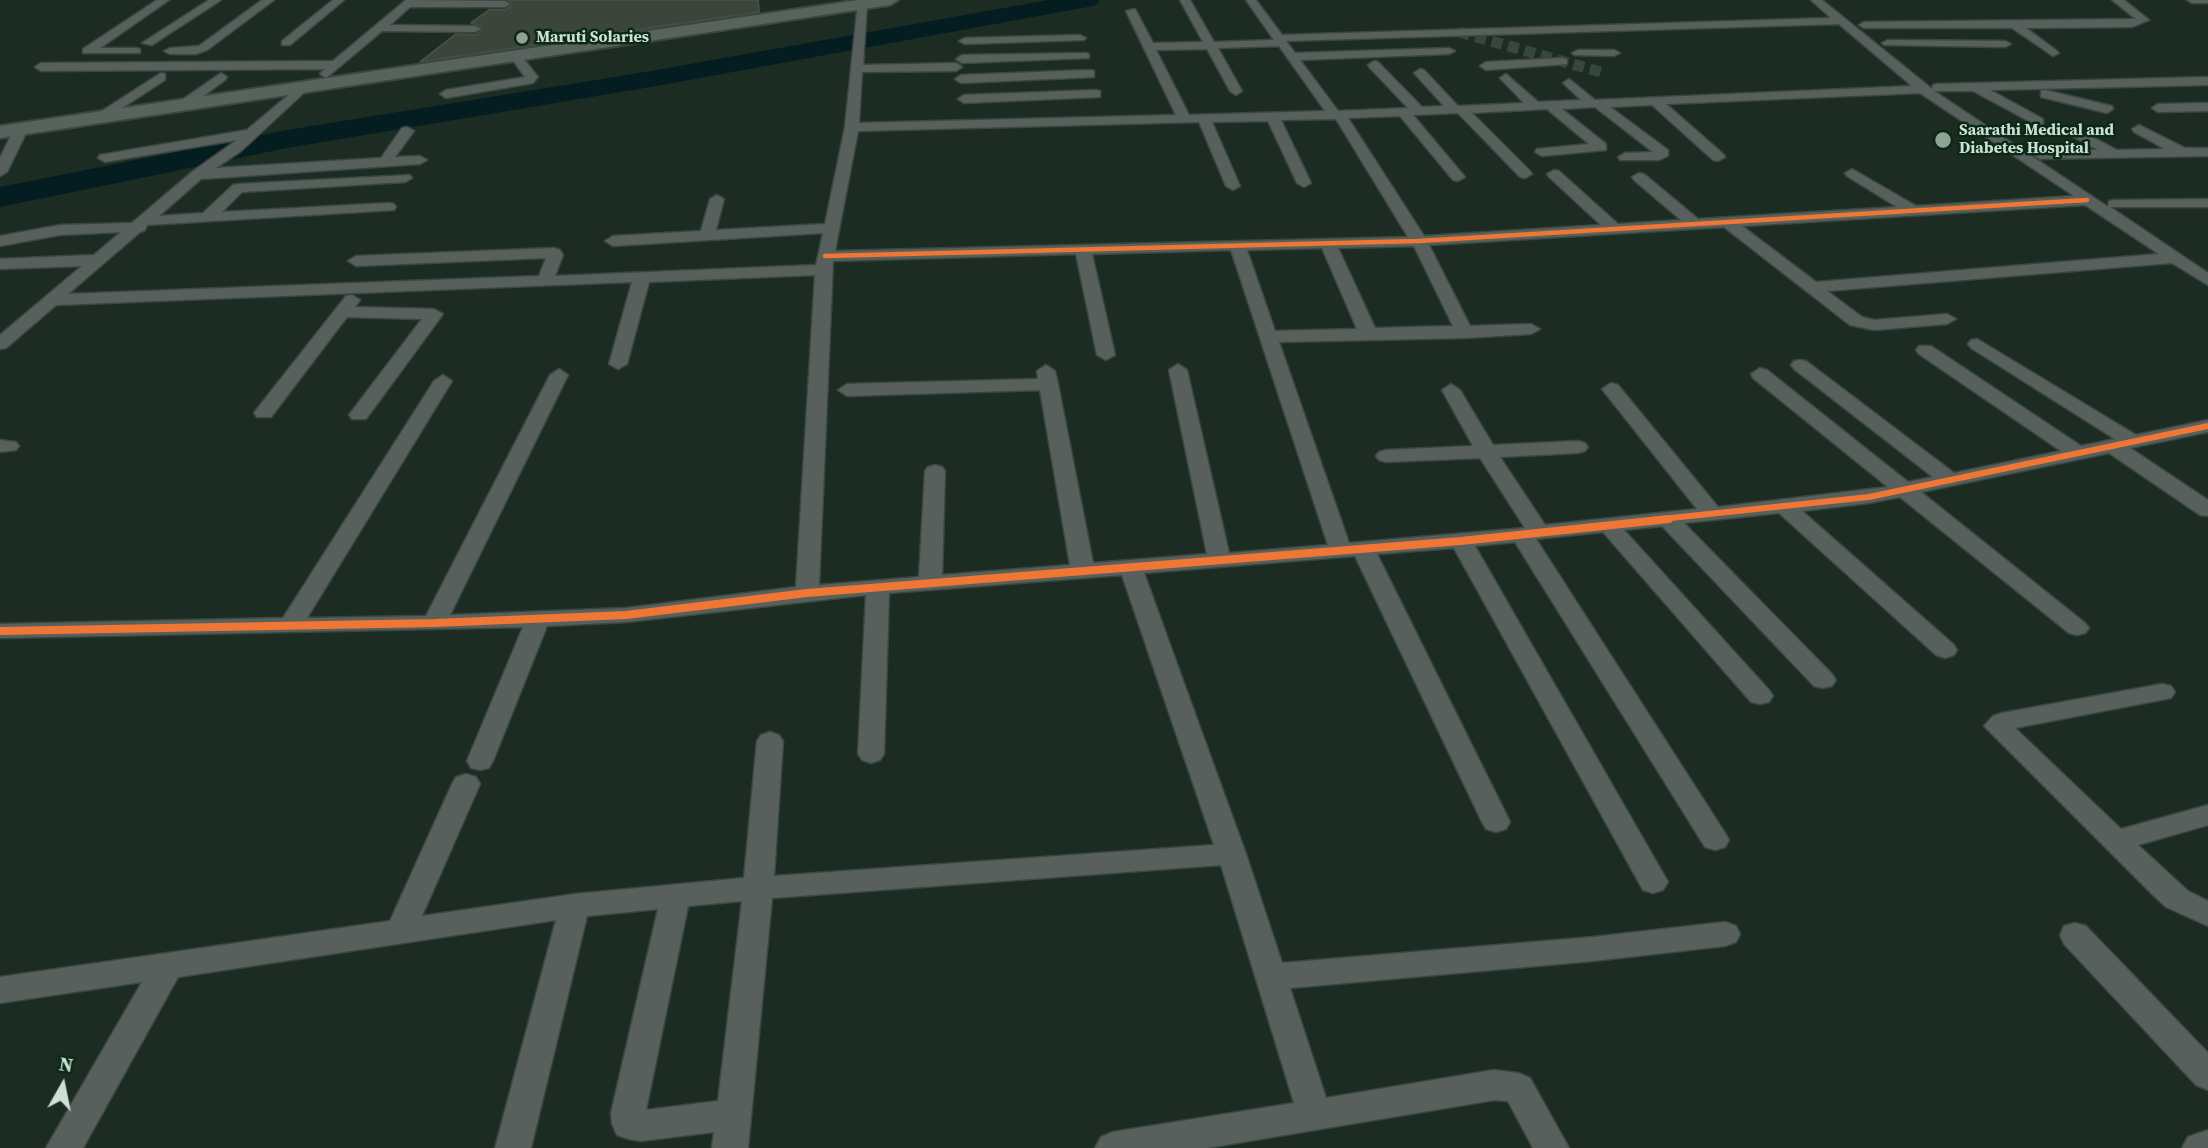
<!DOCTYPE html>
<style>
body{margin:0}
#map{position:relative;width:2208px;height:1148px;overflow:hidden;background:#1c2c22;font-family:"Source Serif 4",serif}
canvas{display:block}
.north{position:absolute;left:28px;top:1050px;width:70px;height:70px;-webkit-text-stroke:5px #0a2917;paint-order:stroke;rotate:9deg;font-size:19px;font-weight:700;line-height:28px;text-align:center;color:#cee0d3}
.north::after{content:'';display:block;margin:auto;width:24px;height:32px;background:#cee0d3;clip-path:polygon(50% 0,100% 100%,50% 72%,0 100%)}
</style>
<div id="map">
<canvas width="2208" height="1148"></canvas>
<div class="north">N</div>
</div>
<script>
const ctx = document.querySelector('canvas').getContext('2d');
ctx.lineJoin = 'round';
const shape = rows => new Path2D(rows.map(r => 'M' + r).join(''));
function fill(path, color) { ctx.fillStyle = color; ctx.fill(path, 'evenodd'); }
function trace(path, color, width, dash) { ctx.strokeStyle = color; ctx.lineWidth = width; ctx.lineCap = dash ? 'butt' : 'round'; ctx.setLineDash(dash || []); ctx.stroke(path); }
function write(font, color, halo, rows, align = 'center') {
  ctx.font = font + ' "Source Serif 4",serif'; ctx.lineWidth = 5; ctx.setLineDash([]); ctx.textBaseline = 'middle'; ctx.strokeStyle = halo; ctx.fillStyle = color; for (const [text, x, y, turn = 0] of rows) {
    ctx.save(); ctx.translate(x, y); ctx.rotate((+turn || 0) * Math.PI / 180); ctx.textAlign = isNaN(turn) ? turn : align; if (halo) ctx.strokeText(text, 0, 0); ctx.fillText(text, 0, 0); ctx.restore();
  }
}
fill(shape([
 [1049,0,1100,0,1096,5,1088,7,645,88,287,148,0,207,0,187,287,130,645,72,1049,0]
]), '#041d21');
const building = shape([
 [508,0,758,0,759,12,420,62,456,34,475,35,482,31,482,27,471,23,489,10,505,10,511,6,512,3,508,0]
]);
fill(building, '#3b453b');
trace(building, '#454f44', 2);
trace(shape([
 [1459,32,1604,73]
]), '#37473d', 11, [11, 6]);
const street = shape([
 [157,0,169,0,100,48,136,48,140,49,140,53,83,53,83,49,157,0],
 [209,0,221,0,152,45,142,43,209,0],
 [262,0,274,0,207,50,196,54,170,54,164,51,170,48,199,46,262,0],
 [333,0,344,0,290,45,282,45,282,41,333,0],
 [406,0,505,1,510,4,505,7,410,7,390,25,475,26,481,29,475,32,382,31,326,78,320,74,325,69,41,71,35,67,41,63,333,61,406,0],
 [1180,0,1190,0,1214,42,1274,40,1246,0,1256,0,1282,35,1831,18,1811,0,1822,0,1932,89,1933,85,1937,84,2208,77,2208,85,1990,90,2043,119,2043,125,2038,126,1973,91,1934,91,2108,207,2109,201,2114,200,2208,199,2208,207,2110,207,2208,273,2208,285,2172,263,1827,291,1862,317,1874,320,1947,314,1956,319,1947,324,1874,330,1850,325,1724,227,1429,245,1470,326,1531,324,1540,329,1531,334,1465,338,1279,342,1349,543,1525,528,1480,458,1386,462,1379,460,1376,456,1379,452,1386,450,1473,446,1442,390,1451,384,1460,390,1493,445,1578,441,1585,443,1588,447,1585,451,1578,453,1500,457,1545,525,1697,509,1602,389,1611,383,1618,385,1718,507,1888,487,1753,378,1751,374,1760,368,1767,370,1908,482,1933,477,1794,369,1791,365,1794,361,1800,360,1806,361,1954,473,2061,451,1919,354,1916,350,1919,346,1931,346,2081,446,2115,439,1971,348,1968,344,1971,340,1977,339,2136,435,2208,420,2208,432,2130,448,2208,500,2208,516,2200,515,2109,453,1921,492,2085,623,2089,628,2085,633,2077,635,2069,633,1900,497,1869,503,1802,511,1954,645,1957,650,1954,655,1945,658,1936,655,1779,513,1684,523,1832,674,1836,680,1832,686,1823,688,1814,686,1662,526,1624,530,1769,690,1773,696,1769,702,1760,704,1751,702,1603,532,1536,539,1725,833,1729,840,1725,847,1715,850,1705,847,1515,542,1475,546,1668,882,1663,890,1653,893,1643,890,1454,548,1377,554,1510,822,1506,829,1496,832,1486,829,1482,822,1355,556,1144,573,1246,854,1282,963,1593,937,1725,922,1736,926,1740,934,1736,942,1725,946,1593,961,1290,988,1326,1098,1494,1070,1518,1073,1530,1078,1569,1148,1533,1148,1508,1101,1494,1100,1207,1148,1095,1148,1101,1137,1113,1132,1294,1103,1221,865,772,898,748,1148,712,1148,714,1132,641,1141,629,1139,617,1135,612,1124,611,1113,658,909,587,916,531,1148,495,1148,556,920,178,977,83,1148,46,1148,142,982,0,1003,0,977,390,921,452,784,456,777,466,774,476,777,480,784,422,916,575,894,744,878,757,741,761,735,770,732,779,735,783,741,774,876,1214,845,1122,575,889,593,884,754,880,760,871,763,862,760,858,754,866,595,626,622,547,626,493,761,489,768,480,770,471,768,467,761,523,627,0,638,0,624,283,618,434,381,443,375,452,381,307,618,426,616,550,375,559,369,568,375,450,615,626,608,796,587,815,275,649,282,627,364,618,369,609,364,632,282,56,305,6,348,0,349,0,335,82,266,0,269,0,259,94,255,121,232,60,235,0,246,0,236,60,225,132,223,192,172,237,140,105,162,98,158,100,155,247,130,304,82,310,86,308,89,241,151,216,168,381,158,402,128,407,127,414,131,395,157,420,156,427,160,420,164,201,179,159,216,203,213,233,185,238,184,410,175,412,178,405,182,242,192,222,212,389,203,394,204,396,207,394,210,147,225,145,230,140,232,68,294,539,276,546,258,356,266,348,261,356,256,554,248,560,250,563,255,555,276,816,265,823,233,613,246,605,241,613,236,701,231,710,199,717,195,724,199,716,230,825,224,845,127,858,2,867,4,863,65,956,63,962,67,956,71,862,72,859,123,1176,115,1126,11,1135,9,1153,43,1203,42,1180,0],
 [1839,24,1912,86,1595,100,1569,79,1563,83,1581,100,1538,102,1506,74,1500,78,1524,103,1458,106,1424,70,1420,69,1414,73,1444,106,1422,107,1378,62,1374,61,1368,65,1370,68,1408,108,1338,111,1300,60,1449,54,1455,51,1449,48,1295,53,1286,41,1839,24],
 [1279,46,1325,111,1189,115,1156,50,1207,49,1230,91,1236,95,1242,91,1218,48,1279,46],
 [1920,93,2074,196,1916,206,1852,169,1845,173,1847,176,1897,207,1698,219,1644,174,1639,173,1632,177,1634,180,1681,220,1618,224,1559,171,1554,170,1547,174,1549,177,1601,225,1424,236,1348,118,1400,116,1453,180,1458,181,1465,177,1413,115,1458,113,1520,177,1525,178,1532,174,1530,171,1472,113,1547,109,1589,144,1537,149,1535,152,1542,156,1606,150,1606,144,1562,109,1595,107,1653,152,1625,153,1618,157,1620,160,1659,160,1668,156,1668,150,1610,107,1652,105,1713,160,1718,161,1725,157,1723,154,1666,104,1920,93],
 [1336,119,1408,237,835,251,858,131,1199,122,1226,186,1233,190,1240,186,1212,122,1268,121,1297,183,1304,187,1311,183,1281,120,1336,119],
 [2085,205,2159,254,1816,282,1742,226,2085,205],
 [1414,246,1453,326,1375,328,1338,248,1414,246],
 [1322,248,1357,329,1275,331,1247,250,1322,248],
 [1231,250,1328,545,1229,553,1187,370,1178,364,1169,370,1207,554,1093,563,1058,384,1055,371,1046,365,1037,371,1038,379,847,384,838,390,847,396,1040,390,1070,565,942,575,945,471,942,467,935,465,928,467,925,471,919,577,819,585,833,261,1076,254,1097,355,1106,360,1115,355,1092,254,1231,250],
 [742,901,718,1101,646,1110,688,906,742,901],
 [2112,0,2124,0,2149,20,2132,27,2026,28,2057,51,2059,53,2053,56,2012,28,1864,28,1859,25,1864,22,2136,19,2112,0],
 [2187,0,2208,0,2208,3,2192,3,2187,0],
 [1080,35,1086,38,1084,40,965,44,959,41,965,38,1080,35],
 [1888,40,2005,41,2011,44,2005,47,1884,45,1882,43,1888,40],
 [1578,50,1614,50,1620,53,1614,56,1574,55,1572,53,1578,50],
 [515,52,519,53,538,77,533,83,446,98,440,94,446,90,525,77,509,55,515,52],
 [1085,53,1089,54,1089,58,962,63,956,59,962,55,1085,53],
 [1563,58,1567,60,1567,64,1486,70,1480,66,1486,62,1563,58],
 [1090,70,1094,71,1094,77,961,83,955,79,961,75,1090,70],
 [161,73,165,74,165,80,102,121,97,122,91,118,161,73],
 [221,73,227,77,225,80,187,108,179,108,179,102,221,73],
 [1096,90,1100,91,1100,97,964,103,958,99,964,95,1096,90],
 [2045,90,2112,106,2113,109,2107,113,2041,97,2041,91,2045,90],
 [2208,103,2208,111,2158,112,2152,108,2158,104,2208,103],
 [21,125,28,129,7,172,0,176,0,158,14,129,21,125],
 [2139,125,2185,148,2208,148,2208,156,2040,159,2033,155,2040,151,2098,150,2074,137,2074,131,2079,130,2117,150,2165,149,2134,132,2132,129,2139,125],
 [352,295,360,300,355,307,434,309,443,314,366,419,352,419,349,415,422,319,347,317,271,417,257,417,254,413,257,409,346,296,352,295],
 [0,440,16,442,19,446,16,450,0,452,0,440],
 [2162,684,2171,686,2175,692,2171,698,2015,728,2121,829,2208,805,2208,825,2138,845,2188,891,2208,901,2208,926,2166,907,2154,896,1984,726,1993,716,2002,713,2162,684],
 [2075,923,2086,926,2208,1053,2208,1090,2196,1085,2064,944,2060,935,2064,926,2075,923],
 [2208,1130,2208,1148,2182,1148,2188,1137,2208,1130]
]);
const secondary = shape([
 [859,0,898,0,890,5,0,138,0,126,859,0]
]);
trace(street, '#3a473f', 3);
trace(secondary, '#3a473f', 4);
fill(street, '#58605e');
fill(secondary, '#58635e');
trace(shape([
 [825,256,1419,241,2087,200]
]), '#f07635', 4.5);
trace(shape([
 [1652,520,1869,497,2208,426]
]), '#f07635', 6);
trace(shape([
 [0,631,434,623,626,615,807,593,1461,541,1669,519]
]), '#f07635', 8);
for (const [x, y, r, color] of [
 [522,38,7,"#90a195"],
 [1943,140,9,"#90a195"]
]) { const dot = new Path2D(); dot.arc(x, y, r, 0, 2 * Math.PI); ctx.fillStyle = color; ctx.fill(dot); trace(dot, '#0a2917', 2.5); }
write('bold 16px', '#cee0d3', '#0a2917', [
 ["Maruti Solaries",536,38],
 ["Saarathi Medical and",1959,131],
 ["Diabetes Hospital",1959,149]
], 'left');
</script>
